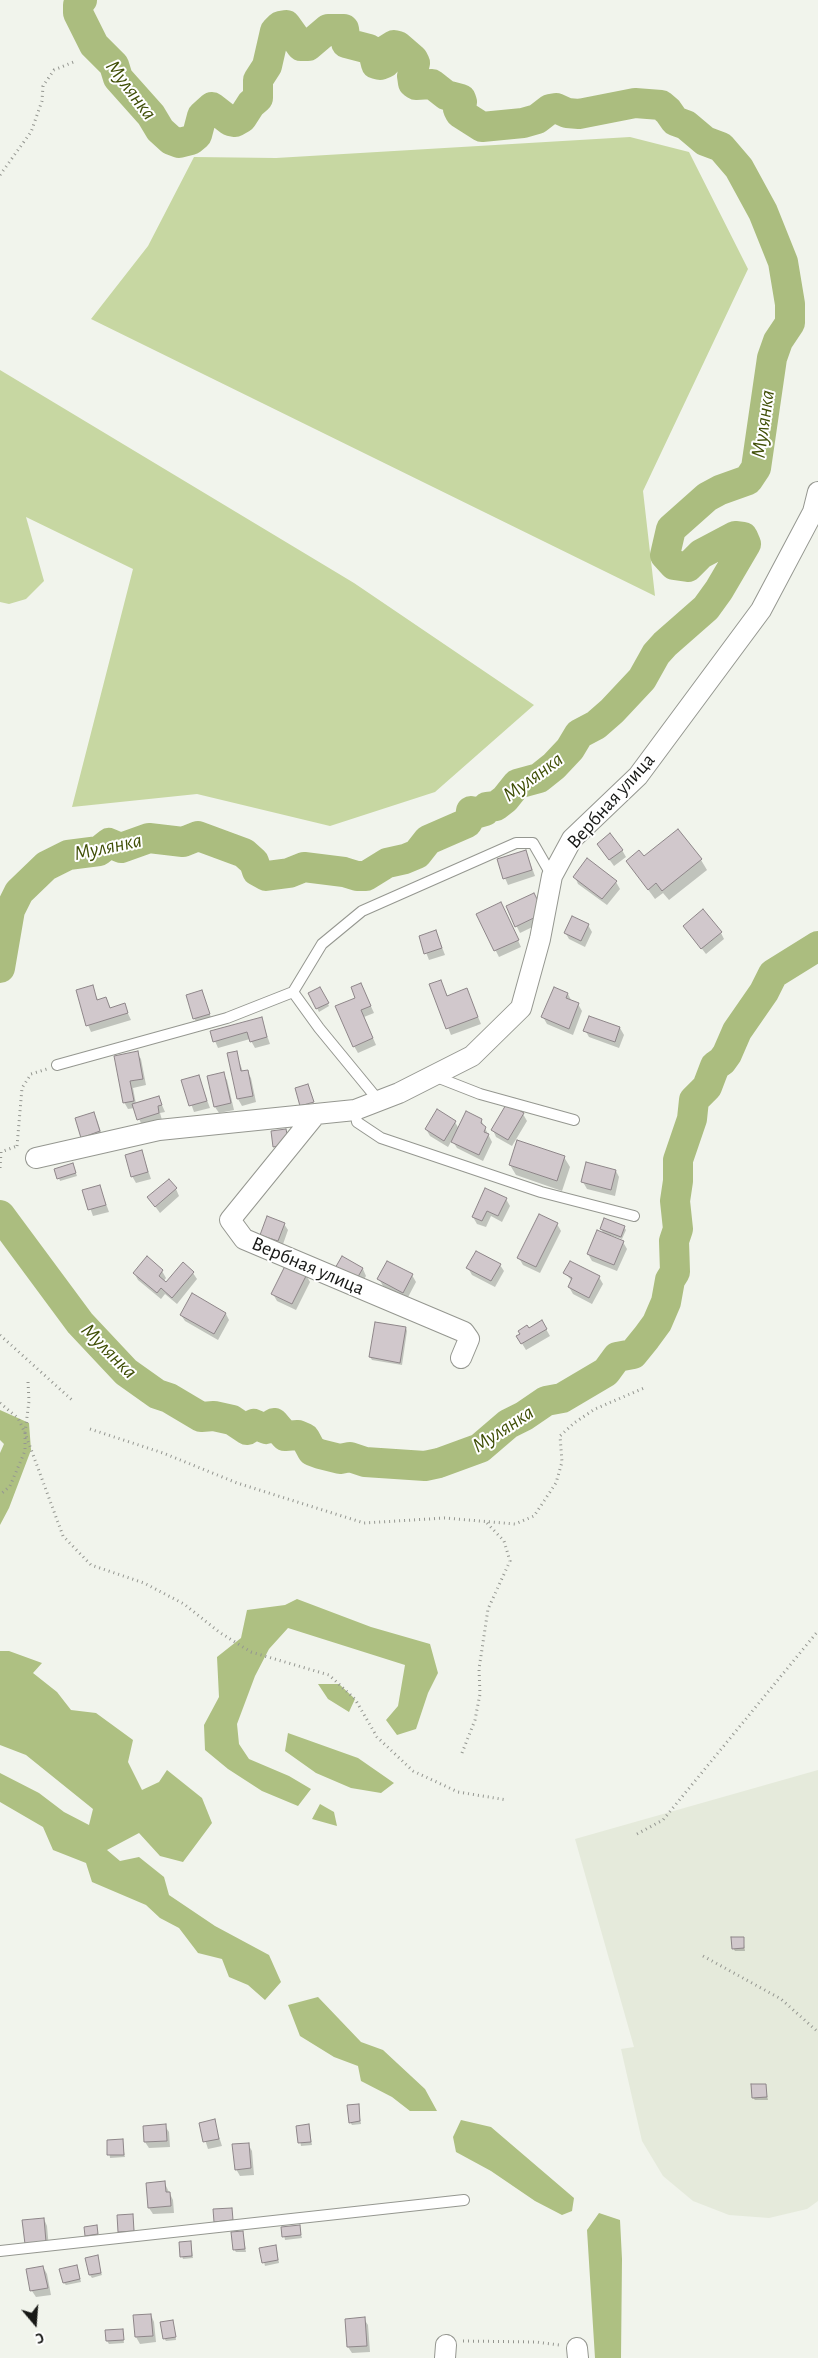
<!DOCTYPE html>
<meta charset="utf-8">
<style>
body{margin:0}
#map{position:relative;width:818px;height:2358px;overflow:hidden;background:#f1f4ec;font-family:"Alegreya Sans",sans-serif}
canvas{display:block}
.north{position:absolute;left:10px;top:2298px;width:50px;height:50px;-webkit-text-stroke:4px #fff;paint-order:stroke;rotate:162deg;font-size:14px;font-weight:700;line-height:20px;text-align:center;color:#171816}
.north::after{content:'';display:block;margin:auto;width:18px;height:22px;background:#171816;clip-path:polygon(50% 0,100% 100%,50% 72%,0 100%)}
</style>
<div id="map">
<canvas width="818" height="2358"></canvas>
<div class="north">С</div>
</div>
<script>
const ctx = document.querySelector('canvas').getContext('2d');
ctx.lineJoin = 'round';
function fill(path, color) { ctx.fillStyle = color; ctx.fill(path, 'evenodd'); }
const shape = rows => new Path2D(rows.map(r => 'M' + r).join(''));
function trace(path, color, width, dash) { ctx.strokeStyle = color; ctx.lineWidth = width; ctx.lineCap = dash ? 'butt' : 'round'; ctx.setLineDash(dash || []); ctx.stroke(path); }
function write(font, color, halo, rows, align = 'center') {
  ctx.font = font + ' "Alegreya Sans",sans-serif'; ctx.lineWidth = 4; ctx.setLineDash([]); ctx.textBaseline = 'middle'; ctx.strokeStyle = halo; ctx.fillStyle = color; for (const [text, x, y, turn = 0] of rows) {
    ctx.save(); ctx.translate(x, y); ctx.rotate((+turn || 0) * Math.PI / 180); ctx.textAlign = isNaN(turn) ? turn : align; if (halo) ctx.strokeText(text, 0, 0); ctx.fillText(text, 0, 0); ctx.restore();
  }
}
fill(shape([
 [818,1770,818,2201,807,2209,769,2218,729,2215,693,2201,663,2176,642,2141,621,2049,634,2047,575,1839]
]), '#e5eadb');
fill(shape([
 [630,137,689,152,748,269,643,491,655,596,91,319,148,246,194,157,276,158],
 [0,370,354,583,534,705,435,792,330,826,197,794,72,807,133,569,26,517,44,581,26,599,9,604,0,602]
]), '#c7d7a2');
fill(shape([
 [0,1410,29,1423,31,1450,9,1508,0,1525,0,1453,4,1444,0,1440],
 [297,1599,371,1627,430,1644,438,1673,428,1693,416,1729,397,1735,386,1720,398,1706,405,1665,288,1628,269,1649,255,1676,237,1724,239,1744,249,1759,289,1776,311,1789,298,1806,262,1791,228,1769,205,1750,204,1725,219,1697,217,1657,241,1638,247,1610,285,1605],
 [0,1651,9,1651,42,1663,33,1673,57,1692,71,1710,96,1713,133,1740,128,1762,142,1790,159,1782,167,1770,202,1798,212,1823,183,1862,160,1856,139,1833,107,1850,120,1861,139,1857,164,1877,169,1895,215,1926,269,1955,281,1982,265,2000,248,1985,229,1977,222,1959,198,1953,179,1928,160,1918,146,1905,92,1882,86,1863,53,1850,43,1827,0,1802,0,1773,39,1793,64,1812,89,1825,93,1809,26,1755,0,1745],
 [318,1684,339,1684,355,1699,349,1712,328,1699],
 [288,1733,358,1758,394,1783,381,1793,351,1788,316,1773,285,1751],
 [320,1804,334,1812,337,1826,312,1819],
 [318,1997,361,2042,383,2050,425,2089,437,2111,410,2111,392,2097,361,2081,358,2066,334,2057,300,2036,288,2005],
 [461,2120,491,2127,574,2198,572,2211,562,2215,535,2201,491,2171,456,2152,453,2137],
 [599,2213,620,2220,622,2259,621,2358,595,2358,587,2230]
]), '#aec082');
fill(shape([
 [598,844,622,850,626,857,614,866],
 [526,852,535,876,508,885,505,878],
 [644,858,701,860,707,870,669,900,663,893,655,899,627,861],
 [575,877,616,882,620,889,607,905,578,884],
 [507,907,547,920,520,933],
 [504,910,521,947,499,957,477,914],
 [588,925,592,932,585,947,569,939,565,932],
 [684,926,721,933,724,939,706,954],
 [436,932,445,955,429,960,420,937],
 [440,981,448,997,467,990,481,1024,451,1035,431,985],
 [92,987,98,1000,106,998,111,1009,124,1005,131,1020,91,1032,88,1025],
 [320,988,329,1006,319,1012,310,994],
 [201,991,212,1020,198,1025,194,1018],
 [364,991,374,1013,364,1017,376,1045,358,1053,354,1046,357,998],
 [568,994,572,1002,578,1004,582,1011,573,1035,547,1024,543,1017],
 [261,1018,270,1044,255,1048,250,1039,218,1048,215,1041],
 [590,1018,620,1028,624,1035,619,1048,589,1037,585,1030],
 [236,1052,243,1072,247,1071,251,1078,256,1102,242,1106,238,1099,228,1054],
 [137,1053,141,1059,146,1085,133,1088,136,1104,159,1098,165,1112,160,1113,162,1120,142,1126,135,1108,128,1109,124,1102],
 [223,1074,227,1080,234,1110,219,1113,215,1107],
 [198,1076,210,1108,194,1112,183,1081],
 [93,1114,97,1120,103,1138,83,1137],
 [523,1114,527,1121,512,1146,496,1137,493,1130],
 [481,1120,492,1142,483,1161,457,1148,452,1140,448,1147,430,1136,426,1129,455,1122,459,1129],
 [142,1152,151,1179,136,1183,132,1176],
 [564,1157,570,1167,562,1191,516,1175,510,1165],
 [73,1165,77,1176,60,1181,59,1178],
 [616,1171,619,1177,615,1196,587,1189,583,1182],
 [100,1187,109,1212,93,1216,84,1191],
 [176,1189,179,1196,160,1213,149,1198],
 [506,1199,510,1206,502,1222,491,1216,486,1227,477,1224,473,1217],
 [284,1224,288,1230,282,1247,265,1241,261,1235],
 [557,1224,561,1231,540,1273,523,1265,519,1258],
 [624,1227,626,1230,622,1239,610,1235,609,1237,623,1242,627,1249,617,1271,592,1261,588,1254,604,1235,601,1229],
 [342,1257,363,1269,366,1276,359,1288],
 [147,1258,162,1271,166,1278,164,1281,167,1284,193,1273,197,1279,177,1304,165,1294,161,1299,138,1280,134,1273],
 [500,1265,504,1271,495,1287,472,1275,468,1268],
 [565,1273,599,1277,603,1284,592,1304,573,1294,569,1287,572,1281],
 [306,1275,310,1282,296,1310,277,1301,273,1294],
 [412,1275,416,1282,407,1299,383,1286,379,1279],
 [226,1314,229,1320,218,1340,185,1321,181,1315],
 [542,1322,550,1336,526,1350,518,1337],
 [406,1328,407,1331,402,1365,372,1360,370,1357],
 [743,1938,745,1951,735,1951,733,1948],
 [765,2085,768,2100,755,2100,753,2098],
 [358,2105,361,2124,352,2125,350,2122],
 [214,2121,222,2146,208,2149,200,2124],
 [309,2125,312,2145,301,2146,298,2127],
 [165,2126,169,2132,170,2147,149,2148,145,2142],
 [108,2141,122,2141,125,2157,110,2158],
 [248,2144,252,2151,254,2175,240,2176,236,2169],
 [164,2182,173,2200,174,2213,153,2214,149,2208],
 [132,2215,135,2234,121,2235,118,2216],
 [44,2219,47,2226,49,2248,30,2250],
 [96,2226,99,2237,88,2239,86,2236],
 [299,2226,302,2238,285,2240,283,2228],
 [243,2232,246,2252,236,2252,234,2249],
 [191,2242,193,2258,183,2259,182,2256],
 [261,2249,277,2250,279,2263,265,2266],
 [97,2257,102,2275,92,2278,90,2275],
 [43,2267,47,2274,51,2295,36,2297,32,2291],
 [78,2269,81,2282,66,2285,64,2283],
 [151,2315,154,2322,156,2342,140,2344,136,2337],
 [364,2319,368,2325,370,2352,352,2353,348,2347],
 [173,2321,176,2340,166,2341,164,2338],
 [122,2331,124,2343,109,2344,107,2341]
]), '#0003');
trace(shape([
 [0,968,10,910,19,892,46,866,68,855,99,851,109,843,121,848,149,838,183,842,198,836,244,853,254,862,257,871,266,876,289,873,304,867,344,872,357,876,366,876,387,863,405,859,417,854,428,840,467,823,470,818,471,811,478,813,485,811,487,807,496,806,505,799,517,784,539,778,554,766,570,749,579,734,596,725,612,711,642,679,656,654,665,644,706,608,719,590,746,544,743,537,735,536,701,554,688,567,674,565,665,555,671,529,707,497,720,490,748,480,756,468,772,358,778,341,790,323,790,304,783,262,763,212,739,168,721,147,705,141,686,125,675,121,668,111,661,105,635,103,579,114,567,113,556,108,550,109,537,119,523,123,482,127,460,113,458,109,462,102,461,99,446,95,432,84,416,85,413,83,412,76,415,63,413,59,398,46,394,45,386,50,385,63,380,65,376,64,373,52,369,49,346,43,344,29,328,29,308,46,301,46,286,25,280,26,275,31,267,66,258,80,258,98,251,104,242,118,235,122,230,121,212,107,202,116,197,135,191,140,179,143,171,140,160,130,151,115,118,78,114,65,94,45,78,13,78,5,82,0],
 [0,1215,80,1323,126,1372,157,1394,169,1398,201,1417,214,1416,232,1420,247,1430,254,1424,266,1429,274,1423,285,1436,298,1435,305,1438,312,1451,320,1454,340,1459,350,1457,365,1462,425,1466,439,1463,480,1448,508,1424,524,1416,546,1401,562,1398,606,1372,617,1357,633,1354,646,1338,657,1323,666,1302,670,1280,675,1272,674,1241,678,1229,675,1201,678,1181,678,1160,692,1119,694,1100,707,1087,715,1066,722,1061,727,1054,737,1031,764,992,773,974,818,946]
]), '#abbd7f', 30);
const building = shape([
 [678,829,702,859,662,891,656,883,648,890,626,861,639,850,644,856,678,829],
 [610,833,623,850,609,860,597,844,610,833],
 [526,850,532,870,503,879,497,859,526,850],
 [587,858,617,881,602,899,573,877,587,858],
 [534,893,544,913,515,927,506,906,534,893],
 [501,902,519,940,494,951,476,914,501,902],
 [703,909,722,932,701,949,683,926,703,909],
 [572,916,589,924,581,941,564,933,572,916],
 [436,930,442,948,424,954,419,936,436,930],
 [441,980,447,996,467,988,478,1017,446,1029,429,984,441,980],
 [361,983,371,1006,361,1010,373,1038,353,1047,335,1006,355,998,351,987,361,983],
 [93,985,97,1000,106,997,110,1008,125,1003,128,1013,86,1026,76,990,93,985],
 [320,987,329,1003,316,1009,308,993,320,987],
 [554,987,568,993,566,998,579,1003,569,1029,541,1017,554,987],
 [202,990,210,1014,193,1019,186,995,202,990],
 [589,1016,620,1027,615,1042,583,1031,589,1016],
 [262,1017,267,1037,250,1042,247,1032,213,1042,210,1031,262,1017],
 [138,1051,143,1079,130,1081,134,1101,123,1103,114,1056,138,1051],
 [237,1051,241,1071,248,1070,253,1096,237,1099,227,1053,237,1051],
 [224,1072,231,1103,214,1107,207,1076,224,1072],
 [199,1075,207,1101,189,1106,181,1080,199,1075],
 [308,1084,314,1102,300,1106,295,1088,308,1084],
 [159,1096,162,1105,158,1106,159,1113,137,1120,132,1104,159,1096],
 [507,1103,524,1113,508,1140,491,1130,507,1103],
 [437,1109,456,1121,444,1141,425,1129,437,1109],
 [466,1111,482,1119,481,1123,486,1127,484,1132,489,1134,479,1155,451,1142,466,1111],
 [94,1112,100,1131,81,1138,75,1118,94,1112],
 [286,1129,289,1144,273,1147,271,1131,286,1129],
 [517,1140,565,1156,557,1181,509,1165,517,1140],
 [142,1150,148,1172,131,1177,125,1155,142,1150],
 [586,1162,616,1170,611,1190,581,1182,586,1162],
 [73,1163,76,1173,57,1179,54,1169,73,1163],
 [169,1179,177,1188,155,1207,147,1197,169,1179],
 [100,1185,106,1205,88,1210,82,1190,100,1185],
 [485,1188,507,1198,498,1216,487,1211,482,1221,472,1217,485,1188],
 [539,1214,558,1223,536,1267,517,1258,539,1214],
 [267,1216,285,1223,278,1241,260,1235,267,1216],
 [604,1218,625,1226,621,1237,600,1229,604,1218],
 [597,1230,624,1241,614,1265,587,1254,597,1230],
 [476,1251,501,1264,491,1281,466,1268,476,1251],
 [147,1256,163,1270,159,1276,166,1282,183,1262,194,1272,172,1298,161,1288,157,1293,133,1273,147,1256],
 [342,1256,363,1268,355,1282,334,1270,342,1256],
 [387,1261,413,1274,403,1293,377,1279,387,1261],
 [570,1261,600,1276,589,1298,568,1287,572,1278,563,1273,570,1261],
 [286,1264,307,1274,292,1304,271,1294,286,1264],
 [192,1293,226,1313,214,1334,180,1315,192,1293],
 [542,1320,547,1329,521,1344,516,1336,520,1334,518,1331,527,1325,529,1328,542,1320],
 [375,1322,406,1327,400,1363,369,1357,375,1322],
 [731,1937,744,1937,744,1948,732,1949,731,1937],
 [751,2084,766,2084,767,2097,752,2098,751,2084],
 [359,2104,360,2121,349,2123,347,2105,359,2104],
 [215,2119,219,2139,203,2142,199,2123,215,2119],
 [166,2124,167,2141,144,2142,143,2126,166,2124],
 [309,2124,311,2142,298,2143,296,2126,309,2124],
 [123,2139,124,2155,107,2155,107,2140,123,2139],
 [249,2143,251,2168,235,2170,232,2144,249,2143],
 [165,2181,166,2192,170,2192,171,2206,148,2208,146,2183,165,2181],
 [232,2208,233,2220,214,2222,213,2209,232,2208],
 [133,2214,134,2231,118,2232,117,2215,133,2214],
 [44,2218,46,2242,25,2244,22,2220,44,2218],
 [97,2225,98,2234,85,2236,84,2227,97,2225],
 [300,2225,301,2235,282,2237,281,2227,300,2225],
 [243,2231,245,2249,233,2250,231,2232,243,2231],
 [191,2241,192,2256,180,2257,179,2242,191,2241],
 [276,2245,278,2260,262,2263,259,2248,276,2245],
 [98,2255,101,2273,89,2275,85,2258,98,2255],
 [77,2265,80,2279,63,2283,59,2269,77,2265],
 [43,2266,48,2288,30,2291,26,2269,43,2266],
 [151,2314,153,2336,135,2337,133,2315,151,2314],
 [365,2317,367,2346,347,2347,345,2319,365,2317],
 [173,2320,176,2337,163,2339,160,2322,173,2320],
 [123,2329,124,2340,106,2341,105,2330,123,2329]
]);
fill(building, '#d1c8cc');
trace(building, '#8e8689', 1);
const service = shape([
 [293,992,319,1028,379,1101],
 [57,1065,227,1018,293,992,322,944,362,911,516,843,533,843,552,876],
 [434,1076,480,1094,574,1120],
 [355,1110,357,1122,381,1138,541,1192,634,1216],
 [0,2251,464,2200]
]);
const minor = shape([
 [316,1114,230,1220,244,1239,464,1332,469,1339,461,1358],
 [36,1158,159,1130,355,1110,399,1093,472,1056,521,1008,540,939,552,876,572,839,638,776,761,610,813,512,818,492],
 [577,2348,578,2358],
 [445,2358,446,2345]
]);
trace(service, '#959790', 12);
trace(minor, '#959790', 22);
trace(shape([
 [0,175,31,132,42,101,43,86,54,70,76,61],
 [17,1146,22,1088,31,1074,47,1069],
 [0,1168,1,1152,17,1146],
 [0,1335,72,1400],
 [28,1382,29,1401,25,1433,63,1536,91,1565,144,1583,184,1604,219,1632,251,1652,329,1675,355,1699,377,1737,413,1771,458,1792,507,1800],
 [0,1403,18,1418,25,1433,25,1451,10,1486,0,1495],
 [90,1429,163,1453,237,1483,364,1523,445,1518,515,1524,534,1516,556,1483,562,1462,560,1436,574,1423,595,1409,644,1388],
 [462,1753,475,1720,480,1694,479,1669,488,1609,510,1561,504,1541,486,1522],
 [637,1834,663,1820,818,1631],
 [703,1956,781,1999,818,2032],
 [463,2341,536,2342,559,2345]
]), '#959791', 3, [1, 4]);
trace(service, '#fff', 10);
trace(minor, '#fff', 20);
write('20px', '#171816', '#fff', [
 ["Вербная улица",611,801,-48],
 ["Вербная улица",308,1266,23]
]);
write('italic 21px', '#404f07', '#fff', [
 ["Мулянка",131,90,53],
 ["Мулянка",763,424,-82],
 ["Мулянка",533,777,-36],
 ["Мулянка",108,847,-12],
 ["Мулянка",109,1351,45],
 ["Мулянка",503,1429,-33]
]);
</script>
